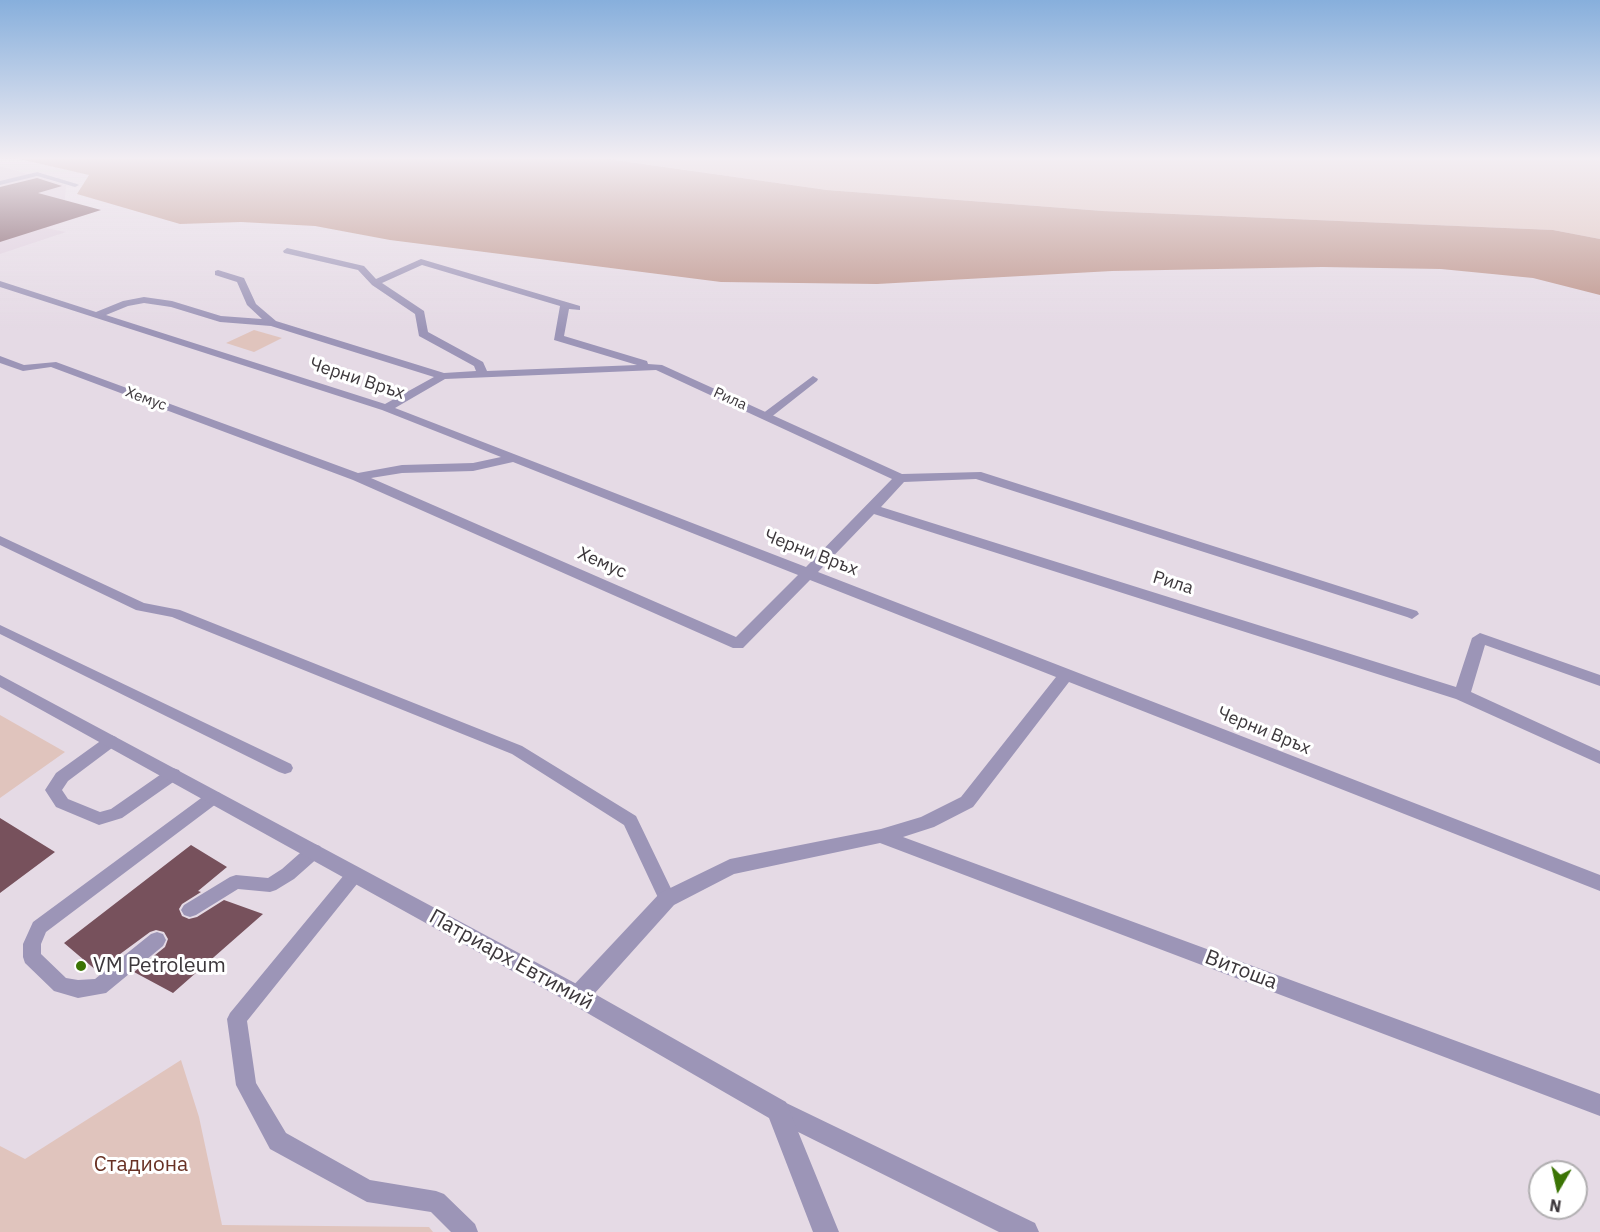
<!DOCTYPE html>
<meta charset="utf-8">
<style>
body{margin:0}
#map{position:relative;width:1600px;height:1232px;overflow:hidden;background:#e5dae5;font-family:"IBM Plex Sans",sans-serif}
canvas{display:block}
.north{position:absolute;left:1528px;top:1160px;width:60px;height:60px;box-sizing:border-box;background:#fff;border:2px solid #b1afb1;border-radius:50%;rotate:189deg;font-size:16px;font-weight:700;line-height:24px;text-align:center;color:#3c373b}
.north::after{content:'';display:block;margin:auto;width:21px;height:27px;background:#3b7404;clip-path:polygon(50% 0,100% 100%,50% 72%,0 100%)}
</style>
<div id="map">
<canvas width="1600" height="1232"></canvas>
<div class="north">N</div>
</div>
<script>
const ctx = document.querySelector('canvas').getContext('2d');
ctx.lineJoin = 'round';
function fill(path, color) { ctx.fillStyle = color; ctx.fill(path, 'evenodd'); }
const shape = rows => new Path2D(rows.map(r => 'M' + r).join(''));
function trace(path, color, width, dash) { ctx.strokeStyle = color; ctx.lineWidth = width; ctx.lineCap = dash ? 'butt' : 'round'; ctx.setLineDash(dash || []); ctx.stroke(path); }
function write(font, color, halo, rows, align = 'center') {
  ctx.font = font + ' "IBM Plex Sans",sans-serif'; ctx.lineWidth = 6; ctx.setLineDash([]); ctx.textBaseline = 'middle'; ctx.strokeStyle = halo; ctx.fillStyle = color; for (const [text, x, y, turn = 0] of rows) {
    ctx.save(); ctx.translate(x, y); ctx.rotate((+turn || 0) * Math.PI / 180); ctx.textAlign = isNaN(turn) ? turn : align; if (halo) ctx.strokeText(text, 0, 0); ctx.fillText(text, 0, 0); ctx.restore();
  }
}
fill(shape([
 [0,166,66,185,65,200,101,210,46,228,66,232,0,254]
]), '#decddd');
fill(shape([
 [602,158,1600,158,1600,239,1553,230,1103,211,827,190],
 [254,330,282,338,254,352,226,343],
 [0,715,65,752,0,798],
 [181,1060,199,1117,222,1225,429,1227,433,1232,0,1232,0,1146,25,1159]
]), '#e0c4bd');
fill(shape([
 [15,158,601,158,827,190,1103,211,1553,230,1600,239,1600,295,1533,278,1441,269,1322,267,1112,271,877,284,721,282,390,240,315,226,241,222,180,224,77,194,89,175]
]), '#bd9389');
fill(shape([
 [37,178,62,186,38,193,101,210,0,242,0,187],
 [0,818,55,852,0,893],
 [191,845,227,867,198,891,201,892,182,904,179,909,182,916,189,919,197,917,224,900,263,914,173,993,134,972,165,947,168,939,164,932,156,930,150,932,97,971,64,943]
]), '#77515c');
fill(shape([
 [37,172,77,184,79,185,75,187,37,176,0,185,0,181,37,172],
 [813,376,818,379,817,381,770,418,762,418,762,414,813,376],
 [0,536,144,603,180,610,522,746,636,816,676,899,673,904,667,906,661,904,624,825,512,754,172,617,136,610,0,545,0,536],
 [0,625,291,764,293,768,291,772,285,774,279,772,0,634,0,625],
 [111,735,116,737,119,741,116,745,68,781,62,790,68,799,100,812,111,809,167,770,173,768,179,770,181,774,179,778,122,818,99,825,56,807,45,790,56,773,106,737,111,735],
 [214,791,220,793,222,797,220,801,46,932,41,944,41,954,66,978,78,980,95,979,151,934,157,932,163,934,166,940,163,946,106,993,78,998,54,991,25,963,23,957,23,944,33,922,208,793,214,791],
 [314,844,320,846,323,851,320,856,294,879,276,890,270,892,238,889,196,915,190,917,184,915,181,910,184,905,230,877,236,875,268,878,282,869,308,846,314,844],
 [355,867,361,869,364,874,361,879,247,1021,256,1083,286,1133,370,1180,436,1191,444,1194,475,1224,478,1232,451,1232,431,1212,367,1202,270,1149,236,1085,227,1019,230,1013,349,869,355,867]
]), '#9c95b7');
fill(shape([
 [287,248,364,266,376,279,421,259,580,306,580,310,569,309,564,336,647,361,648,364,662,365,902,474,981,472,1417,611,1419,614,1412,619,1407,617,976,479,904,482,881,507,1456,687,1472,638,1480,633,1600,675,1600,686,1485,645,1471,692,1600,751,1600,764,1456,699,874,514,818,572,1600,875,1600,891,1069,682,973,807,934,827,903,837,1600,1094,1600,1116,880,843,734,874,674,905,586,1003,578,1006,570,1003,567,996,570,989,660,893,730,859,881,829,921,817,961,797,1056,677,810,580,743,648,733,648,353,480,51,367,23,371,0,363,0,356,24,365,56,362,358,473,402,465,473,463,501,457,382,410,0,287,0,281,96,312,123,301,144,297,172,301,221,316,262,319,247,305,237,282,215,275,215,271,218,270,244,278,256,304,276,321,444,373,476,371,474,366,419,336,415,314,372,285,358,270,284,253,283,251,287,248],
 [422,265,560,306,554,340,637,365,487,371,483,362,428,332,424,311,382,283,422,265],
 [144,303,171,307,220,322,271,326,434,377,385,404,106,315,128,306,144,303],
 [656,370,892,479,806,567,395,408,445,379,656,370],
 [513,462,798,575,736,637,371,478,402,473,473,471,513,462],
 [778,1099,1035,1223,1039,1232,999,1232,770,1118,766,1110,770,1102,778,1099]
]), '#9c95b7');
fill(shape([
 [0,675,586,989,786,1102,839,1232,813,1232,769,1118,570,1003,0,687,0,675]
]), '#9c95b7');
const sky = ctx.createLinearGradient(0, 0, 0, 330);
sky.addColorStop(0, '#87afdc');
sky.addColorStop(0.48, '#f3eef3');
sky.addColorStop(1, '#f3eef300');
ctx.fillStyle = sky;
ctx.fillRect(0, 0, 1600, 330);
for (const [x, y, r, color] of [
 [81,966,6,"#3b7404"]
]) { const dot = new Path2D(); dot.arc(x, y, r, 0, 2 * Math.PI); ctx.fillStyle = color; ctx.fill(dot); trace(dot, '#fff', 2); }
write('15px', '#3c373b', '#fff', [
 ["Хемус",146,399,20],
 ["Рила",730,399,24]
]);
write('18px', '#3c373b', '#fff', [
 ["Черни Връх",357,379,18],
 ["Черни Връх",811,553,21],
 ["Хемус",602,563,24],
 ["Рила",1173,583,17],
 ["Черни Връх",1264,731,22]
]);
write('21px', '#3c373b', '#fff', [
 ["Патриарх Евтимий",511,960,29],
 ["Витоша",1241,970,21]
]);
write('21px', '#3c373b', '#fff', [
 ["VM Petroleum",93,966]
], 'left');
write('21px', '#683124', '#fff', [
 ["Стадиона",141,1165]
]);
</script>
